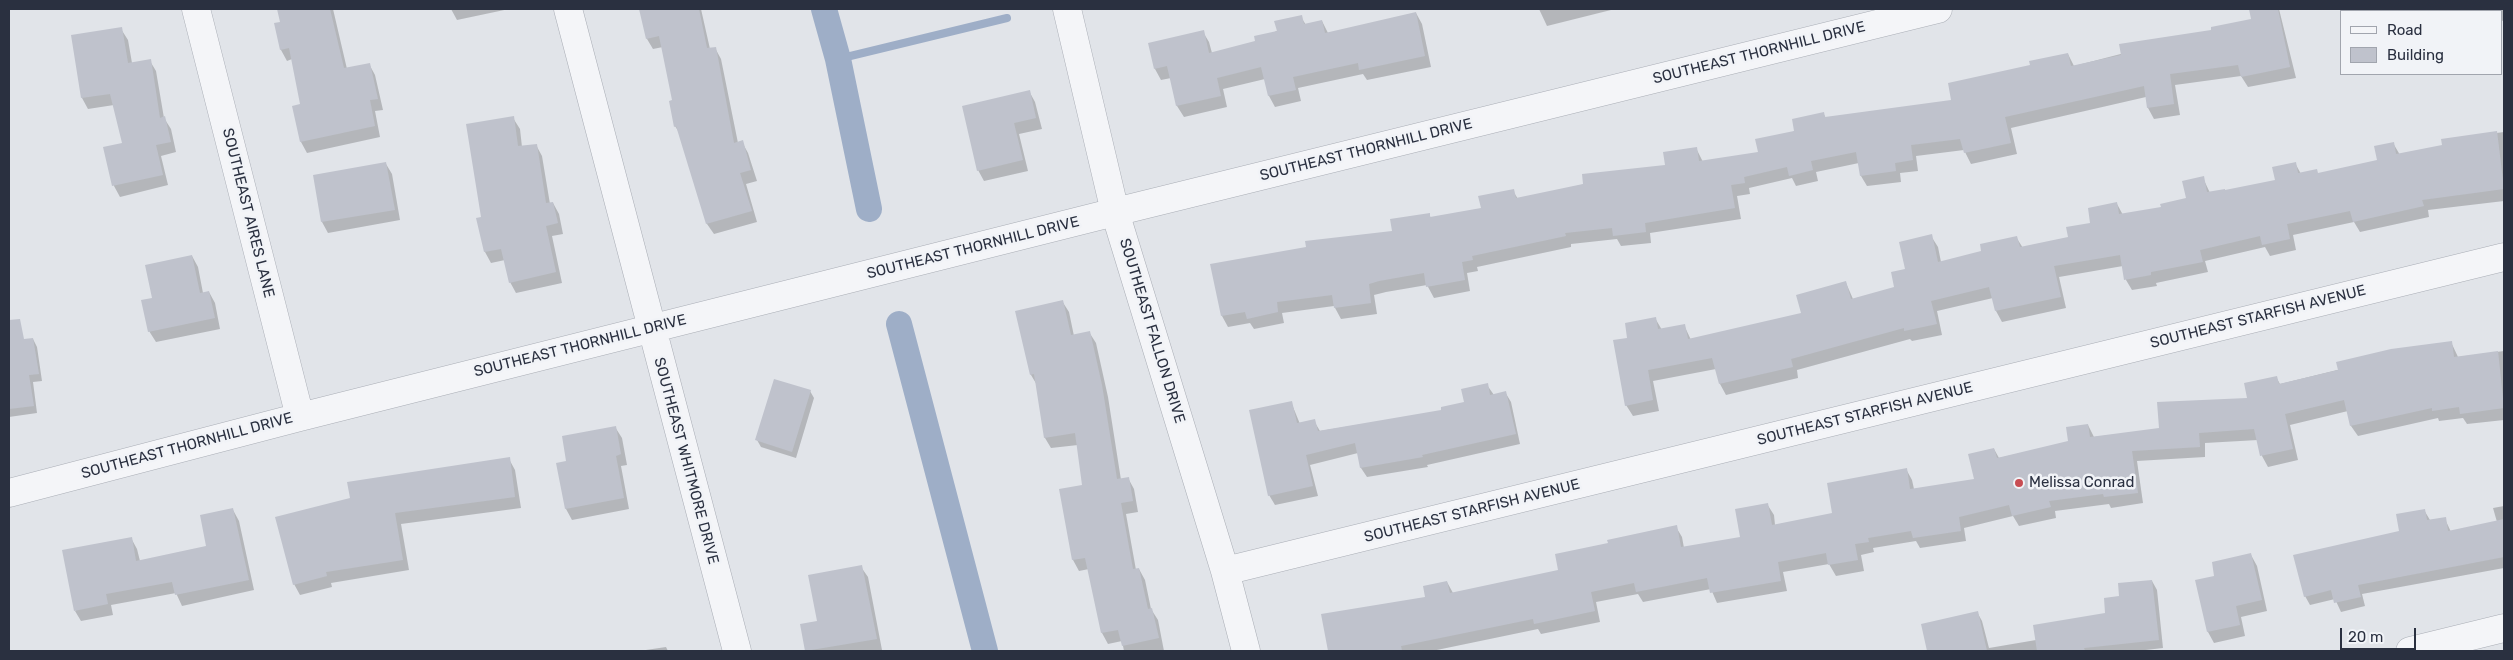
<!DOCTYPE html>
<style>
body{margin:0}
#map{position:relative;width:2513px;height:660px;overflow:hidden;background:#e1e4e9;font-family:Rubik,sans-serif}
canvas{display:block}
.frame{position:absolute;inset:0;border:10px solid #2a3040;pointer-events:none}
.legend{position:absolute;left:2340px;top:10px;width:162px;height:65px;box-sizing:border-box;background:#f1f3f7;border:1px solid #a1a5ae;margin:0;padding:6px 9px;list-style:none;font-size:15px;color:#2a3040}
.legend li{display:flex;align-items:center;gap:10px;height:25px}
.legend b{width:25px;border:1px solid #a1a5ae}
.scale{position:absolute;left:2340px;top:628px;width:76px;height:22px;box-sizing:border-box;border:2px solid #2a3040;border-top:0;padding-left:6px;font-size:15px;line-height:18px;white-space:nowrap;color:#2a3040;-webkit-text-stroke:4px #f1f3f7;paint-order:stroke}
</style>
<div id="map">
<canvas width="2513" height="660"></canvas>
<div class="frame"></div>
<ul class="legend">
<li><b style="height:6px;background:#f4f5f8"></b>Road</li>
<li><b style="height:14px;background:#bfc2cc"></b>Building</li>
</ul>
<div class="scale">20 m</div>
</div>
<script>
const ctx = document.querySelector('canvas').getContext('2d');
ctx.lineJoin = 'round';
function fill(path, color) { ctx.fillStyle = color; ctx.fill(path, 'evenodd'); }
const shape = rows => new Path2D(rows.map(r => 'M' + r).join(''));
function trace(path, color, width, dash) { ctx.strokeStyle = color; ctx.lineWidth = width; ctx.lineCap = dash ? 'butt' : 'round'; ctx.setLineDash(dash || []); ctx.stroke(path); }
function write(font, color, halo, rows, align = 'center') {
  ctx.font = font + ' Rubik,sans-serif'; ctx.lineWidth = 5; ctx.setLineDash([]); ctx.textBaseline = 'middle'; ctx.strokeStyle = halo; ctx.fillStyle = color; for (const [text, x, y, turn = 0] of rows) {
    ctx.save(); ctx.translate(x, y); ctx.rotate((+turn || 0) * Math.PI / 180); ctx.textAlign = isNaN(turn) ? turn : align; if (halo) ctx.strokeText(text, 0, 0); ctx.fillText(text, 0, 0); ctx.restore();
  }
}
fill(shape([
 [278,9,333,9,347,69,369,64,375,75,383,110,375,111,380,137,307,153,301,142,293,107,302,105,292,59,287,61,281,50,276,24,281,23],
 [451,9,509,9,457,20],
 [640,9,701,9,710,49,715,48,721,59,738,143,742,142,748,153,757,181,746,184,757,222,714,234,707,224,680,134,675,126,673,101,663,47,653,49,647,39],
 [1539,9,1615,9,1547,26],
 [2251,9,2279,9,2296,78,2248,87,2241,76,2175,85,2180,115,2154,119,2148,108,2146,97,2011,128,2017,154,1971,164,1964,150,1916,156,1918,171,1900,173,1901,182,1867,186,1861,176,1859,163,1816,172,1818,181,1796,186,1792,178,1749,188,1750,194,1737,196,1741,219,1650,233,1651,243,1621,246,1617,239,1571,244,1571,247,1477,267,1478,271,1467,273,1470,291,1434,298,1427,285,1386,292,1374,295,1377,314,1341,319,1334,306,1282,313,1284,323,1254,329,1250,323,1228,327,1222,316,1211,265,1394,232,1429,214,1431,218,1482,209,1513,191,1518,199,1666,166,1696,148,1703,162,1759,153,1823,113,1826,118,1953,101,2032,66,2068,54,2074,66,2253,20],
 [2410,9,2504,9,2504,20,2502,21,2502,11,2410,11],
 [1416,13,1422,24,1431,67,1367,80,1363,74,1298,88,1301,101,1275,107,1269,96,1265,79,1223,89,1227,107,1184,117,1177,106,1171,78,1161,80,1155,69,1149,44,1203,32,1209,42,1212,53,1257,42,1301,17,1306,25,1322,21,1328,33],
 [121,29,128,40,132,63,150,61,156,71,164,118,171,129,176,152,161,156,168,185,120,197,114,186,105,148,123,144,114,105,88,109,82,98,72,36],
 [1029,91,1035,102,1042,129,1019,134,1028,171,984,181,978,170],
 [513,118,520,129,522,147,536,145,542,156,550,204,553,203,559,214,563,234,552,236,562,283,516,293,510,282,505,260,491,263,485,252,482,218],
 [2504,132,2504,201,2428,210,2429,217,2360,232,2354,222,2293,235,2296,250,2270,256,2265,247,2205,261,2208,272,2156,283,2157,286,2132,290,2126,280,2123,266,2059,277,2066,308,2002,322,1996,311,1993,298,1937,311,1942,335,1912,341,1910,339,1797,370,1798,378,1726,395,1720,384,1716,369,1653,381,1659,411,1633,416,1626,405,1629,339,1655,318,1662,330,1684,325,1691,340,1803,314,1846,283,1853,299,1896,288,1931,236,1938,247,1941,262,1983,252,2016,237,2023,248,2069,238,2092,224,2117,204,2123,215,2163,208,2187,199,2203,178,2210,193,2225,192,2276,181,2295,163,2301,174,2318,174,2378,161,2393,143,2400,155,2443,146,2443,140],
 [386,164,392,174,400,220,328,233,322,222,314,176],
 [192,256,198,267,203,293,209,292,215,303,220,329,156,342,149,331,153,299],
 [1062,301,1069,312,1074,336,1089,332,1096,343,1108,397,1121,480,1128,478,1134,489,1138,512,1126,514,1136,570,1139,569,1145,580,1151,609,1158,620,1164,651,1124,651,1122,641,1108,644,1102,633,1089,569,1079,571,1073,560,1060,490,1083,486,1078,445,1051,448,1045,438,1037,385,1031,375,1016,312],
 [33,339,37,347,42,381,33,382,37,413,9,417,9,343],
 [2451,342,2458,357,2504,351,2504,420,2467,424,2463,418,2439,421,2438,418,2358,436,2351,426,2348,411,2290,425,2298,460,2268,467,2262,456,2258,440,2205,443,2205,457,2137,461,2143,503,2111,508,2109,504,2055,511,2056,518,2019,526,2013,516,1964,528,1966,541,1920,548,1916,541,1873,548,1874,552,1861,555,1864,571,1836,576,1829,564,1783,572,1787,591,1717,603,1711,589,1643,602,1638,594,1596,602,1600,622,1541,634,1538,629,1432,651,1329,651,1323,615,1427,598,1447,582,1453,593,1560,571,1609,544,1676,527,1682,537,1684,548,1742,538,1767,504,1774,515,1775,525,1834,514,1906,469,1912,480,1914,489,1976,480,1994,449,1999,458,2069,442,2088,425,2094,437,2160,429,2248,399,2276,377,2280,384],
 [1487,385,1494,395,1505,392,1511,402,1520,444,1427,465,1428,467,1367,477,1361,468,1358,453,1310,465,1318,496,1275,505,1269,495,1291,402,1300,424,1314,421,1320,431,1443,411,1466,403],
 [810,391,814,398,796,458,761,447,757,440],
 [615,427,622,438,627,465,621,466,629,509,572,520,566,509,558,464,568,462],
 [509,459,515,470,521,508,401,524,409,570,331,583,332,587,300,595,294,584,351,499],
 [2504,506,2504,568,2362,594,2365,606,2341,612,2335,599,2310,605,2305,596,2401,532,2424,510,2430,520,2445,519,2451,532,2497,522,2493,508],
 [233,510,239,521,254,590,182,606,176,593,111,605,113,615,81,621,75,611,131,538,137,549,140,561,208,547],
 [2251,555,2257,566,2267,611,2241,617,2245,636,2214,643,2208,632,2196,581,2216,577],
 [861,567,868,577,882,650,806,651,801,625,818,622],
 [2152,581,2157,590,2163,648,2137,651,1928,651,1922,625,1977,612,1982,621,1989,648,2036,640,2107,614,2121,598],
 [666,647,668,651,639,651]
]), '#0003');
trace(shape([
 [838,59,1007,18]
]), '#9eaec7', 8);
trace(shape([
 [824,9,838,59,869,209],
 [899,324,985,651]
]), '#9eaec7', 26);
fill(shape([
 [277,9,330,9,344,68,370,63,378,99,370,100,375,126,300,142,292,106,300,104,289,48,280,50,274,23,280,22],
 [639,9,699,9,707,48,716,47,734,143,743,140,751,170,740,173,752,211,706,224,676,126,674,127,669,101,672,100,659,36,646,39],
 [2249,9,2278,9,2290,67,2241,77,2238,65,2170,74,2174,104,2147,108,2144,86,2005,117,2011,143,1964,153,1960,139,1911,145,1913,160,1895,163,1896,171,1860,176,1856,152,1811,161,1813,170,1789,176,1787,167,1744,177,1745,183,1731,185,1735,208,1645,223,1646,232,1613,236,1612,228,1565,233,1566,236,1472,256,1473,260,1462,262,1465,280,1426,287,1424,273,1379,281,1369,284,1371,303,1334,308,1332,295,1277,302,1278,312,1247,319,1245,312,1221,316,1210,264,1306,247,1305,241,1392,231,1390,219,1430,213,1430,217,1481,208,1478,196,1514,189,1516,198,1583,184,1582,174,1665,165,1663,152,1697,147,1699,161,1758,152,1755,139,1794,131,1792,119,1824,112,1825,117,1951,100,1948,83,2030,65,2029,61,2068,53,2071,66,2121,55,2119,44,2211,30,2211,27,2251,19],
 [1416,12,1425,56,1359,70,1358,63,1293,77,1296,90,1268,96,1261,67,1217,78,1221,96,1176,106,1167,66,1154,69,1148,43,1204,30,1209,53,1255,41,1254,36,1277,31,1274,21,1302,15,1304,24,1322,20,1325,33],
 [122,27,128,63,151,59,160,118,165,116,171,142,156,145,163,175,112,186,103,147,122,143,110,94,81,98,71,35],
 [1030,90,1036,118,1014,123,1023,160,977,171,962,106],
 [514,116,518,146,537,144,546,203,553,202,558,223,546,226,556,272,509,283,501,249,484,252,476,218,481,217,466,124],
 [2497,131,2504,189,2422,200,2424,206,2353,222,2350,211,2287,224,2290,239,2262,245,2260,236,2200,250,2203,262,2151,272,2151,275,2124,280,2120,255,2054,266,2061,297,1995,311,1989,287,1931,301,1937,324,1904,331,1904,328,1791,359,1793,367,1719,384,1712,358,1648,370,1653,400,1625,406,1613,340,1627,338,1625,323,1656,317,1658,329,1685,324,1688,339,1801,313,1796,295,1846,281,1851,299,1894,287,1891,272,1905,269,1899,242,1932,234,1938,262,1981,251,1980,244,2017,236,2020,247,2068,237,2066,227,2090,223,2088,208,2117,202,2119,214,2161,207,2160,204,2186,198,2182,181,2204,176,2207,192,2225,189,2225,190,2275,180,2272,167,2296,162,2298,173,2317,169,2318,173,2377,160,2374,146,2394,142,2396,154,2442,145,2441,139],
 [386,162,395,210,321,222,313,175],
 [192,255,200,293,209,291,215,318,148,332,141,300,152,298,145,265],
 [1063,300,1071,335,1090,331,1102,385,1117,479,1129,477,1133,501,1121,503,1133,569,1139,568,1148,609,1152,608,1159,638,1122,646,1118,630,1101,633,1085,558,1072,560,1059,489,1082,485,1075,433,1044,438,1034,374,1030,375,1015,311],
 [20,319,24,339,33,338,39,374,29,375,34,406,9,409,9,320],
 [2452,341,2454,357,2498,351,2504,408,2460,414,2459,407,2432,411,2432,408,2350,426,2344,400,2285,414,2293,449,2260,456,2254,429,2199,433,2200,447,2132,451,2138,493,2104,497,2103,494,2049,501,2051,507,2012,516,2009,505,1959,517,1961,531,1913,538,1911,531,1868,538,1869,542,1855,544,1858,560,1828,565,1826,553,1778,562,1781,581,1710,593,1707,578,1636,592,1634,583,1591,592,1595,611,1534,624,1533,619,1401,646,1402,651,1328,651,1321,614,1425,597,1423,586,1447,581,1450,593,1558,570,1555,554,1608,543,1607,540,1677,525,1681,547,1740,537,1735,509,1768,503,1772,525,1832,513,1827,483,1907,468,1910,489,1974,479,1968,454,1994,448,1997,458,2068,441,2066,427,2088,424,2090,437,2159,428,2157,402,2247,398,2244,383,2277,376,2279,384,2338,370,2336,362,2391,349],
 [774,379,811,390,792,452,755,440],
 [1488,383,1490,395,1506,391,1516,434,1422,455,1423,457,1360,468,1355,443,1306,455,1313,486,1268,496,1249,410,1292,401,1297,423,1315,419,1318,431,1441,410,1441,407,1464,402,1461,389],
 [616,426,621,454,616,456,624,498,565,509,556,463,566,461,562,436],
 [510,457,515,497,395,513,403,560,326,572,327,576,293,585,275,517,350,498,347,482],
 [233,508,249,580,175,595,172,582,106,594,108,604,74,611,62,550,132,537,136,561,206,546,200,515],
 [2425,509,2427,520,2446,517,2448,531,2504,519,2504,557,2358,585,2361,597,2334,603,2331,590,2304,597,2293,555,2399,531,2396,514],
 [2251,553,2262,600,2236,606,2240,625,2207,632,2195,580,2214,576,2212,562],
 [862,565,877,639,805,651,800,624,817,621,808,575],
 [2152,580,2159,640,2084,648,2085,651,2037,651,2033,625,2105,613,2104,598,2119,596,2118,583],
 [1978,611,1987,651,1927,651,1921,624]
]), '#bfc2cc');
const minor = shape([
 [196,9,300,417],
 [568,9,737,651],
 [1067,9,1115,212,1225,571,1246,651],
 [9,493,300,417,1115,212,1938,9],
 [1225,571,2504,257],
 [2410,651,2504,628]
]);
trace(minor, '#aaaeb6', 29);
trace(minor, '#f4f5f8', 28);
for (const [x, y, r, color] of [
 [2019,483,5,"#c84d53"]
]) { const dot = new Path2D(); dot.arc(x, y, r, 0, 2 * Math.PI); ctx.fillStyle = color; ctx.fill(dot); trace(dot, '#f1f3f7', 2); }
write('15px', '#2a3040', '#f1f3f7', [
 ["SOUTHEAST THORNHILL DRIVE",1759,53,-14],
 ["SOUTHEAST THORNHILL DRIVE",1366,150,-14],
 ["SOUTHEAST AIRES LANE",248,213,76],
 ["SOUTHEAST THORNHILL DRIVE",973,248,-14],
 ["SOUTHEAST STARFISH AVENUE",2258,317,-14],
 ["SOUTHEAST FALLON DRIVE",1152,331,73],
 ["SOUTHEAST THORNHILL DRIVE",580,346,-14],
 ["SOUTHEAST STARFISH AVENUE",1865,414,-14],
 ["SOUTHEAST THORNHILL DRIVE",187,446,-15],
 ["SOUTHEAST WHITMORE DRIVE",686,461,75],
 ["SOUTHEAST STARFISH AVENUE",1472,511,-14]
]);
write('15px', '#2a3040', '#f1f3f7', [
 ["Melissa Conrad",2029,483]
], 'left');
</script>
